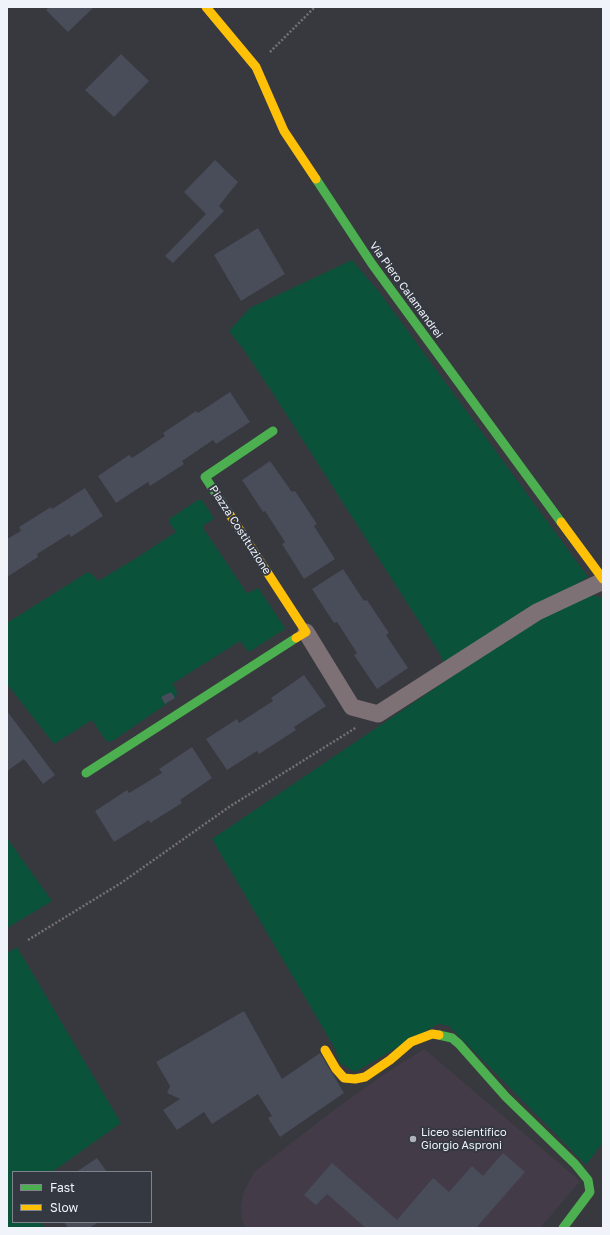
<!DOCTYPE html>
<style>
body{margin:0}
#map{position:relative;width:610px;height:1235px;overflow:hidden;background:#37393e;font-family:"Golos Text",sans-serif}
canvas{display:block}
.frame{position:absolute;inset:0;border:8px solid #f0f3f9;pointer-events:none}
.legend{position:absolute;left:12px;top:1171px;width:140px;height:52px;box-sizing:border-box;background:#343841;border:1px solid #7f838b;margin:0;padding:5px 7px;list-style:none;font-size:12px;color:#f0f3f9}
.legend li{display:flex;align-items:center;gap:8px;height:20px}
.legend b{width:20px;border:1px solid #7f838b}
</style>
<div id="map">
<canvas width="610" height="1235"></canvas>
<div class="frame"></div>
<ul class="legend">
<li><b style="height:5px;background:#4caf50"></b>Fast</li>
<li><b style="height:5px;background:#ffc107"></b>Slow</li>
</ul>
</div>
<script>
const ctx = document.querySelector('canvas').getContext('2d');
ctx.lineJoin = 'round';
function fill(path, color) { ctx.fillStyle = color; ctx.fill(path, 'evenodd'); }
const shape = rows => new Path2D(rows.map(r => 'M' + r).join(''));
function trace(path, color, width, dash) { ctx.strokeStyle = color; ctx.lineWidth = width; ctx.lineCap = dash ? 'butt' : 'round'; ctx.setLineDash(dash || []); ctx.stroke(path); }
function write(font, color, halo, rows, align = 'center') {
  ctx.font = font + ' "Golos Text",sans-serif'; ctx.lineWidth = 4; ctx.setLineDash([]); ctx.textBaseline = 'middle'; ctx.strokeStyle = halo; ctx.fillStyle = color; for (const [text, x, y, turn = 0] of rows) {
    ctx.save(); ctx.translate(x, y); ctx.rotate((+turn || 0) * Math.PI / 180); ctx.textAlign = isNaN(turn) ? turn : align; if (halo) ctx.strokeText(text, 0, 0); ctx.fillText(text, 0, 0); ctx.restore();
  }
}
fill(shape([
 [424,1049,580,1181,540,1228,246,1228,242,1221,241,1205,244,1191,254,1172,338,1107,380,1077]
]), '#443b48');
fill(shape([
 [352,260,380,293,588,577,444,663,438,651,272,392,244,350,229,331,250,308],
 [198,500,202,500,214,518,212,520,204,525,203,528,246,592,249,593,258,588,259,589,285,628,285,629,249,652,240,641,172,684,176,689,177,694,175,698,114,740,107,742,92,720,54,744,7,684,7,623,88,572,93,575,98,581,138,557,176,532,169,522,169,519],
 [592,595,603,598,603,1142,586,1165,449,1026,438,1024,355,1072,340,1063,333,1045,212,839,527,626,561,607],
 [7,838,52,901,7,928],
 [17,947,121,1123,52,1172,13,1172,13,1222,41,1222,45,1228,7,1228,7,953]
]), '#0a523a');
fill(shape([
 [49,7,92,7,93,8,68,32,46,10],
 [121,54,149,81,114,117,85,90],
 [215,160,238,182,219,206,224,211,173,263,165,256,206,214,184,192],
 [258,228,285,274,241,301,214,255],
 [230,392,250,422,216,444,213,440,182,461,184,464,150,486,148,482,116,503,98,476,129,455,132,458,165,436,163,433,196,411,198,413],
 [270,461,292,492,295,491,317,524,314,526,335,559,304,579,282,544,285,542,265,511,263,512,242,480],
 [85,488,103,516,71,537,69,534,37,554,38,557,7,577,7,539,21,531,19,527,51,507,52,509],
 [343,569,364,601,367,600,389,633,386,635,408,668,377,689,354,655,357,653,337,622,334,623,312,589],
 [304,675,326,706,294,727,296,730,259,754,257,751,227,770,206,739,237,719,239,723,273,701,271,698],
 [171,692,175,698,165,704,161,697],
 [7,711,55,775,43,784,24,759,7,771],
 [192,747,212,778,180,800,182,803,150,823,149,820,114,842,95,811,127,790,129,793,162,773,159,769],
 [244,1011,282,1079,320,1053,344,1093,280,1137,268,1118,272,1116,258,1094,212,1124,204,1112,177,1130,163,1110,180,1099,167,1093,170,1086,156,1062],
 [503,1153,525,1172,476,1228,366,1228,327,1194,316,1205,304,1195,332,1163,397,1220,433,1178,449,1192,472,1166,483,1176],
 [97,1158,107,1172,76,1172],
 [64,1222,99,1222,89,1228,68,1228]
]), '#494c59');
trace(shape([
 [270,52,315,7],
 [28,940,121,883,229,807,357,727]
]), '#777074', 2.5, [2, 2]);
trace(shape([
 [306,632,352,707,378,714,537,612,603,581]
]), '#7e7175', 17);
trace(shape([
 [316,179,372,264,561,522],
 [230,515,205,477,273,431],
 [86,773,296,638],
 [439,1035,452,1038,459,1044,506,1097,575,1164,588,1180,590,1192,563,1228]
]), '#4caf50', 9);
trace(shape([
 [206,7,256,67,284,131,316,179],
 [230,515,306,632,296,638],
 [561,522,603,579],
 [325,1050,336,1069,344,1078,355,1079,365,1077,390,1060,411,1042,432,1034,439,1035]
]), '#ffc107', 9);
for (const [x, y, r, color] of [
 [413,1139,4,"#afb2b8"]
]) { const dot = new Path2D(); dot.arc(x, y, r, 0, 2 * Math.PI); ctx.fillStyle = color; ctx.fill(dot); trace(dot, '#343841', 1.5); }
write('11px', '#f0f3f9', '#343841', [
 ["Via Piero Calamandrei",406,290,54],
 ["Piazza Costituzione",240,530,57]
]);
write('11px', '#f0f3f9', '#343841', [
 ["Liceo scientifico",421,1133],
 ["Giorgio Asproni",421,1146]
], 'left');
</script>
